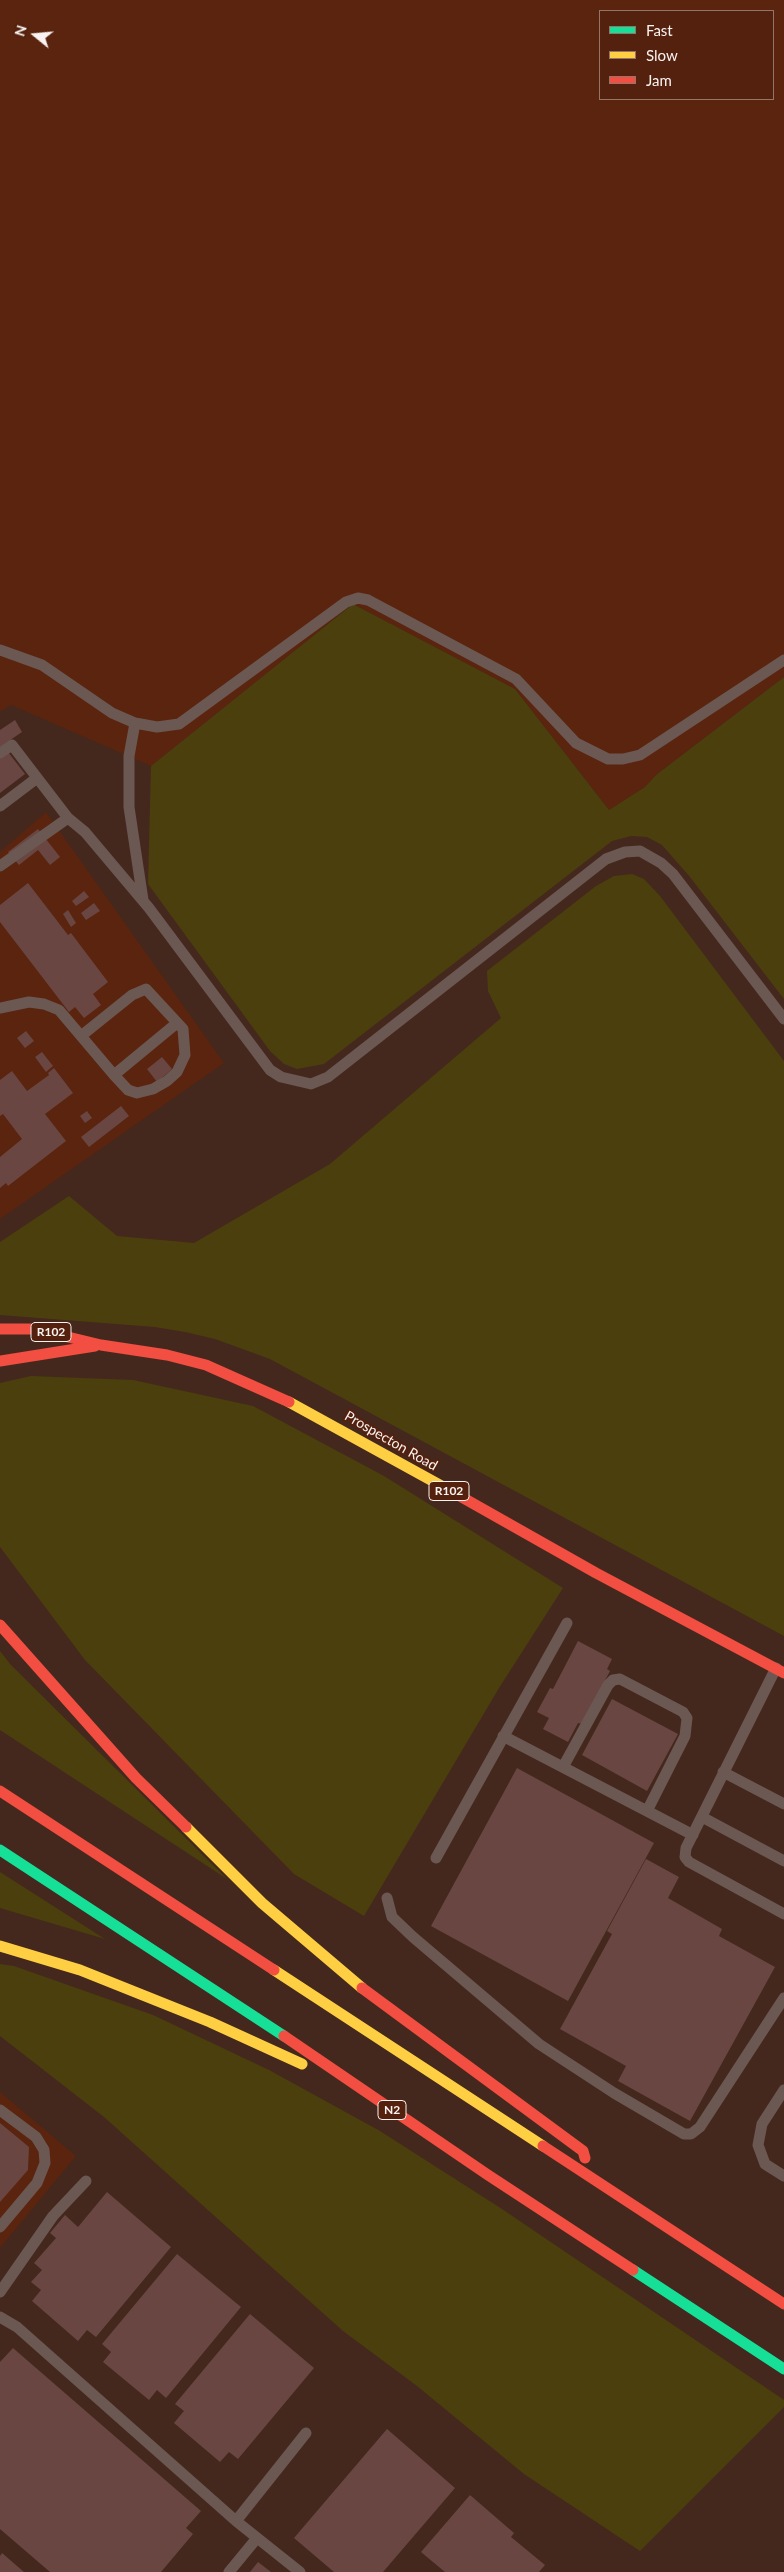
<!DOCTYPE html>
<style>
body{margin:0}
#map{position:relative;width:784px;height:2572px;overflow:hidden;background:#44281d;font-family:Lato,sans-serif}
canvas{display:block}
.legend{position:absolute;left:599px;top:10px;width:175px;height:90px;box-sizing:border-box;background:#53210e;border:1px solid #967569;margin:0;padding:6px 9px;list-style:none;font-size:15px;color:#faf3f1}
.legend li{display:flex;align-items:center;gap:10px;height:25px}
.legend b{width:25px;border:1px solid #967569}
.north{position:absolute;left:10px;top:10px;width:50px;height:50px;-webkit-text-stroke:4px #53210e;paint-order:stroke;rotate:287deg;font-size:14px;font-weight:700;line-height:20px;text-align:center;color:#faf3f1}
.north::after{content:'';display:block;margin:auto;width:18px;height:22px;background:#faf3f1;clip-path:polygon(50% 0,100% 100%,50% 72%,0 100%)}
</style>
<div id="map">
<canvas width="784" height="2572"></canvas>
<ul class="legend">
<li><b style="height:6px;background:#16e098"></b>Fast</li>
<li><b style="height:6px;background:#ffcf43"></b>Slow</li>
<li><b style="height:6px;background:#f24e42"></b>Jam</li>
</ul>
<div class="north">N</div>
</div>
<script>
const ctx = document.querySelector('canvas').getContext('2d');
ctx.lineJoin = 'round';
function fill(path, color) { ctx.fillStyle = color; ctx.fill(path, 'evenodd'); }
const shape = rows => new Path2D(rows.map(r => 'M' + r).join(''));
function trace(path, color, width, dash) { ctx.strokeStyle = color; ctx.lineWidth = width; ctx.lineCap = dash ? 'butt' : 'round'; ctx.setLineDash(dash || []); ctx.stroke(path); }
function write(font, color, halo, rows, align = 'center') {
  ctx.font = font + ' Lato,sans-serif'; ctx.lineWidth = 4.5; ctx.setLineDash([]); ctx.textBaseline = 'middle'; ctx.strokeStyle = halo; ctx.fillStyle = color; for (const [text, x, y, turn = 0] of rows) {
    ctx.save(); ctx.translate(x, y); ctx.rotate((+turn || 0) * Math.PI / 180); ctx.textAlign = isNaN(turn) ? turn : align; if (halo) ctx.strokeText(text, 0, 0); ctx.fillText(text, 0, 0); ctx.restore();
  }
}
fill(shape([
 [0,0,784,0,784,677,656,775,645,787,609,810,515,689,353,604,151,766,11,705,0,712],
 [600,11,773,11,773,99,600,99],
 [46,812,224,1063,0,1219,0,852],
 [0,2092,76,2156,0,2248]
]), '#5a240e');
fill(shape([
 [353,604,515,689,609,810,645,787,656,775,784,677,784,999,690,877,662,845,647,837,631,836,612,841,324,1064,297,1069,284,1064,270,1051,148,884,151,766],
 [632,874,644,879,660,896,784,1061,784,1636,270,1359,215,1339,185,1332,155,1327,0,1315,0,1242,69,1196,117,1236,194,1243,330,1164,501,1018,488,991,487,971,596,886,614,876],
 [31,1376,133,1380,253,1406,384,1476,563,1588,499,1688,364,1916,294,1874,85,1660,0,1547,0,1383],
 [0,1651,11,1665,227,1879,0,1730],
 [0,1872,105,1939,0,1908],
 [0,1964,14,1966,153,2015,269,2070,380,2131,502,2209,784,2400,784,2407,640,2551,524,2474,417,2386,343,2331,104,2117,0,2036]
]), '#4b3f0d');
fill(shape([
 [15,720,22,732,0,747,0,730],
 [8,752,25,774,0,793,0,758],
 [38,829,60,857,50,865,38,850,19,865,8,852],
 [28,883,68,935,71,933,108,982,93,994,101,1005,84,1018,75,1007,69,1012,0,922,0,905],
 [84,891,89,897,76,906,72,901],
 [94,903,100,911,86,920,81,913],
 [68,910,76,923,71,927,63,914],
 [26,1031,34,1041,25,1048,17,1038],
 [42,1052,53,1066,46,1072,35,1057],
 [162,1057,172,1069,157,1082,147,1069],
 [54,1068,73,1093,45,1114,66,1141,8,1186,6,1183,0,1188,0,1157,22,1139,3,1114,0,1116,0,1080,12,1071,27,1091,49,1075,48,1073],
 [121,1106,129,1116,89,1147,81,1137],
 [87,1111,92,1118,85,1123,80,1116],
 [578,1641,612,1659,607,1669,610,1671,582,1724,578,1723,568,1742,543,1729,549,1718,537,1712,550,1688,553,1689],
 [612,1699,678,1734,647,1791,582,1755],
 [517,1768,654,1843,568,2001,431,1926],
 [646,1859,679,1877,668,1898,722,1929,719,1936,775,1967,690,2121,618,2081,626,2066,560,2029,612,1934,607,1931],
 [0,2123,29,2147,28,2170,0,2202],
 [107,2192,171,2247,96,2337,87,2330,78,2341,32,2301,41,2290,31,2282,42,2270,34,2263,56,2238,50,2233,65,2215,78,2227],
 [177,2254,241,2307,166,2398,157,2390,149,2400,103,2362,111,2352,102,2344],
 [250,2314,314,2368,238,2459,229,2452,220,2462,174,2423,184,2411,175,2404],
 [13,2348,201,2511,186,2528,193,2534,161,2572,50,2572,0,2529,0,2362],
 [387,2429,455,2488,383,2572,334,2572,294,2538],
 [470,2495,514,2533,511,2537,545,2565,539,2572,445,2572,421,2552],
 [2,2553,24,2572,0,2572,0,2556],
 [258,2562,271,2572,250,2572]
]), '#694642');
trace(shape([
 [0,650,42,665,112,713,135,723,157,727,179,724,346,602,358,598,368,600,516,679,576,743,608,759,623,759,640,755,784,660],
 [135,723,129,756,129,807,143,900],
 [0,753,12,745,68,818,85,832,149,908,270,1070,281,1077,311,1084,328,1077,606,859,625,852,640,851,661,863,673,874,784,1019],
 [0,806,37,778],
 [0,866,68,818],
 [0,1008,29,1002,44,1004,59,1010,114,1075,128,1090,137,1093,153,1089,167,1081,177,1072,185,1055,183,1029,146,989,132,995,81,1036],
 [114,1075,177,1023],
 [776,1668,686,1848,685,1857,689,1862,784,1914],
 [503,1736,693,1835],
 [563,1767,608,1685,613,1680,620,1679,683,1712,687,1718,685,1736,647,1811],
 [723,1772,784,1804],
 [702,1817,784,1861],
 [436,1858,567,1623],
 [387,1898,392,1917,413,1937,539,2044,614,2093,684,2134,691,2134,700,2127,784,1998],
 [784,2090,762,2124,758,2145,765,2164,784,2176],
 [0,2110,36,2137,44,2150,45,2163,37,2183,0,2227],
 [0,2292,53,2216,86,2181],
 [0,2317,17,2327,236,2521,300,2572],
 [236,2521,306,2433],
 [229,2572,257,2538]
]), '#6b5852', 11);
trace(shape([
 [0,1850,284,2036],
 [633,2270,784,2369]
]), '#16e098', 11);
trace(shape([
 [289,1402,458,1495],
 [186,1827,262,1903,362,1988],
 [0,1946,80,1970,210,2022,302,2064],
 [274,1970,543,2146]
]), '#ffcf43', 11);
trace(shape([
 [0,1329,35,1329,101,1345,167,1355,206,1365,289,1402],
 [0,1361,95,1346],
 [458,1495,596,1573,784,1673],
 [0,1625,136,1778,186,1827],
 [0,1791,274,1970],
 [362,1988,583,2151,585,2158],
 [284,2036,488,2175,633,2270],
 [543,2146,784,2304]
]), '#f24e42', 11);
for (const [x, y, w] of [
 [51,1332,40],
 [449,1491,40],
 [392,2110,28]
]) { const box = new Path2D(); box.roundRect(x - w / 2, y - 9.5, w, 19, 4); ctx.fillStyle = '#53210e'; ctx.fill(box); trace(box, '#faf3f1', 1); }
write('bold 12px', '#faf3f1', null, [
 ["R102",51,1332],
 ["R102",449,1491],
 ["N2",392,2110]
]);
write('14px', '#faf3f1', '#53210e', [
 ["Prospecton Road",391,1441,30]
]);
</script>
